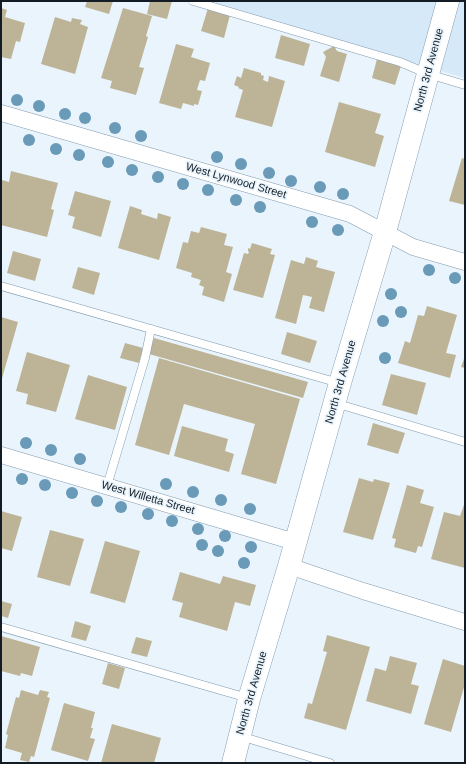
<!DOCTYPE html>
<style>
body{margin:0}
#map{position:relative;width:466px;height:764px;overflow:hidden;background:#e9f4fc;font-family:Helvetica,sans-serif}
canvas{display:block}
.frame{position:absolute;inset:0;border:2px solid #131c24;pointer-events:none}
</style>
<div id="map">
<canvas width="466" height="764"></canvas>
<div class="frame"></div>
</div>
<script>
const ctx = document.querySelector('canvas').getContext('2d');
ctx.lineJoin = 'round';
function fill(path, color) { ctx.fillStyle = color; ctx.fill(path, 'evenodd'); }
const shape = rows => new Path2D(rows.map(r => 'M' + r).join(''));
function trace(path, color, width, dash) { ctx.strokeStyle = color; ctx.lineWidth = width; ctx.lineCap = dash ? 'butt' : 'round'; ctx.setLineDash(dash || []); ctx.stroke(path); }
function write(font, color, halo, rows, align = 'center') {
  ctx.font = font + ' Helvetica,sans-serif'; ctx.lineWidth = 3.5; ctx.setLineDash([]); ctx.textBaseline = 'middle'; ctx.strokeStyle = halo; ctx.fillStyle = color; for (const [text, x, y, turn = 0] of rows) {
    ctx.save(); ctx.translate(x, y); ctx.rotate((+turn || 0) * Math.PI / 180); ctx.textAlign = isNaN(turn) ? turn : align; if (halo) ctx.strokeText(text, 0, 0); ctx.fillText(text, 0, 0); ctx.restore();
  }
}
fill(shape([
 [204,1,465,1,465,78]
]), '#d6e9f9');
fill(shape([
 [87,1,113,1,109,14,85,7],
 [150,1,172,1,167,19,147,14],
 [1,8,7,10,5,17,25,23,20,42,16,41,11,59,1,57],
 [123,8,152,16,146,36,148,37,139,67,144,68,136,95,110,88,112,81,101,78],
 [208,8,230,15,224,38,201,31],
 [55,17,71,22,72,18,82,20,80,24,88,27,75,74,41,64],
 [281,35,310,44,304,66,275,58],
 [176,44,194,49,191,57,210,63,205,81,200,80,197,90,202,91,198,105,194,104,194,106,183,103,181,109,159,103],
 [334,46,337,51,347,54,339,82,320,76,326,57,323,52],
 [377,59,401,66,395,85,372,78],
 [244,68,261,73,261,75,264,76,263,80,268,82,269,76,285,81,272,127,235,117,243,90,238,88,239,87,234,85,237,76,241,78],
 [339,102,381,114,375,133,384,136,375,167,325,152],
 [462,158,465,159,465,205,449,201],
 [11,171,58,183,51,209,54,210,47,237,1,225,1,183,2,180,9,182],
 [75,191,111,201,101,237,72,228,75,217,68,215],
 [130,206,142,210,141,214,157,219,158,213,171,217,159,260,118,248],
 [201,227,227,234,224,245,233,247,226,272,232,274,224,302,202,295,204,287,199,285,201,280,191,277,192,273,176,268,183,242,188,243,191,231,199,233],
 [252,243,272,249,270,254,275,255,263,298,233,290,244,253,248,254,249,252,248,251,248,248,250,249],
 [13,251,41,259,35,281,7,273],
 [306,257,318,261,316,267,335,272,324,312,309,308,312,297,303,295,296,324,275,318,291,260,304,264],
 [78,267,100,273,94,295,72,288],
 [427,306,457,315,446,353,456,355,450,378,398,363,405,341,410,343,418,315,424,316],
 [1,317,18,322,1,382],
 [287,332,317,341,310,363,281,354],
 [154,338,308,382,303,398,149,354],
 [125,343,143,348,139,363,120,358],
 [27,352,70,365,56,412,26,404,28,394,16,391],
 [465,356,465,368,461,367],
 [159,358,300,399,276,484,241,474,255,424,184,404,169,455,135,445],
 [391,374,426,383,417,415,382,405],
 [88,375,127,387,115,430,75,419],
 [373,423,405,433,398,454,367,445],
 [182,426,228,439,225,451,234,454,229,472,174,456],
 [359,478,373,482,374,479,390,483,373,540,343,532],
 [407,485,424,490,420,503,434,507,422,547,418,546,416,553,394,547,396,539,392,538],
 [465,502,465,568,431,559,444,512,460,516],
 [1,511,22,517,12,551,1,548],
 [50,530,84,539,70,586,37,577],
 [105,541,140,551,125,603,90,593],
 [180,572,220,584,223,576,256,585,250,606,235,602,227,631,179,617,183,603,172,600],
 [1,601,12,604,8,618,1,616],
 [75,621,91,626,86,641,71,637],
 [327,635,370,647,346,730,304,718,308,703,312,704,327,652,323,651],
 [1,636,40,647,32,676,21,673,20,676,1,671],
 [136,637,152,641,147,657,131,653],
 [390,656,417,663,411,684,419,686,411,714,366,701,375,668,386,671],
 [443,659,465,666,465,684,451,732,424,724],
 [108,663,125,668,119,689,102,684],
 [21,690,38,695,40,690,49,692,47,697,50,698,34,757,31,756,29,762,20,760,22,753,5,748,8,735,6,734,16,697,19,698],
 [64,703,95,712,91,728,93,728,90,738,95,739,88,761,51,750],
 [112,724,161,738,154,763,101,763]
]), '#bdb498');
const lane = shape([
 [193,1,400,62,428,74,465,85],
 [1,286,339,383],
 [335,403,465,442],
 [107,486,145,358,151,329],
 [1,627,248,698],
 [240,736,330,763]
]);
const street = shape([
 [1,113,350,214,413,247,465,262],
 [1,455,295,542],
 [289,566,363,591,465,622]
]);
const secondary = shape([
 [233,763,249,699,289,566,340,383,385,232,428,74,448,1]
]);
trace(lane, '#839baf', 9);
trace(street, '#839baf', 17);
trace(secondary, '#839baf', 23);
trace(lane, '#fff', 8);
trace(street, '#fff', 16);
trace(secondary, '#fff', 22);
ctx.fillStyle = '#699ab8';
for (const [x, y] of [
 [17,100],
 [39,106],
 [65,114],
 [85,118],
 [115,128],
 [141,136],
 [29,140],
 [56,149],
 [79,155],
 [217,157],
 [108,162],
 [241,164],
 [132,170],
 [269,173],
 [158,177],
 [291,181],
 [183,184],
 [320,187],
 [208,190],
 [343,194],
 [236,200],
 [260,207],
 [312,222],
 [338,230],
 [429,270],
 [455,278],
 [391,294],
 [401,312],
 [383,321],
 [385,358],
 [26,443],
 [51,450],
 [80,459],
 [22,479],
 [166,484],
 [45,485],
 [193,492],
 [72,493],
 [221,500],
 [97,501],
 [121,507],
 [250,509],
 [148,514],
 [172,521],
 [198,529],
 [225,536],
 [202,545],
 [251,547],
 [218,551],
 [244,563]
]) { ctx.beginPath(); ctx.arc(x, y, 6, 0, 2 * Math.PI); ctx.fill(); }
write('11px', '#131c24', '#e9f4fc', [
 ["North 3rd Avenue",429,70,-75],
 ["West Lynwood Street",236,181,16],
 ["North 3rd Avenue",341,382,-74],
 ["West Willetta Street",148,498,16],
 ["North 3rd Avenue",252,693,-74]
]);
</script>
